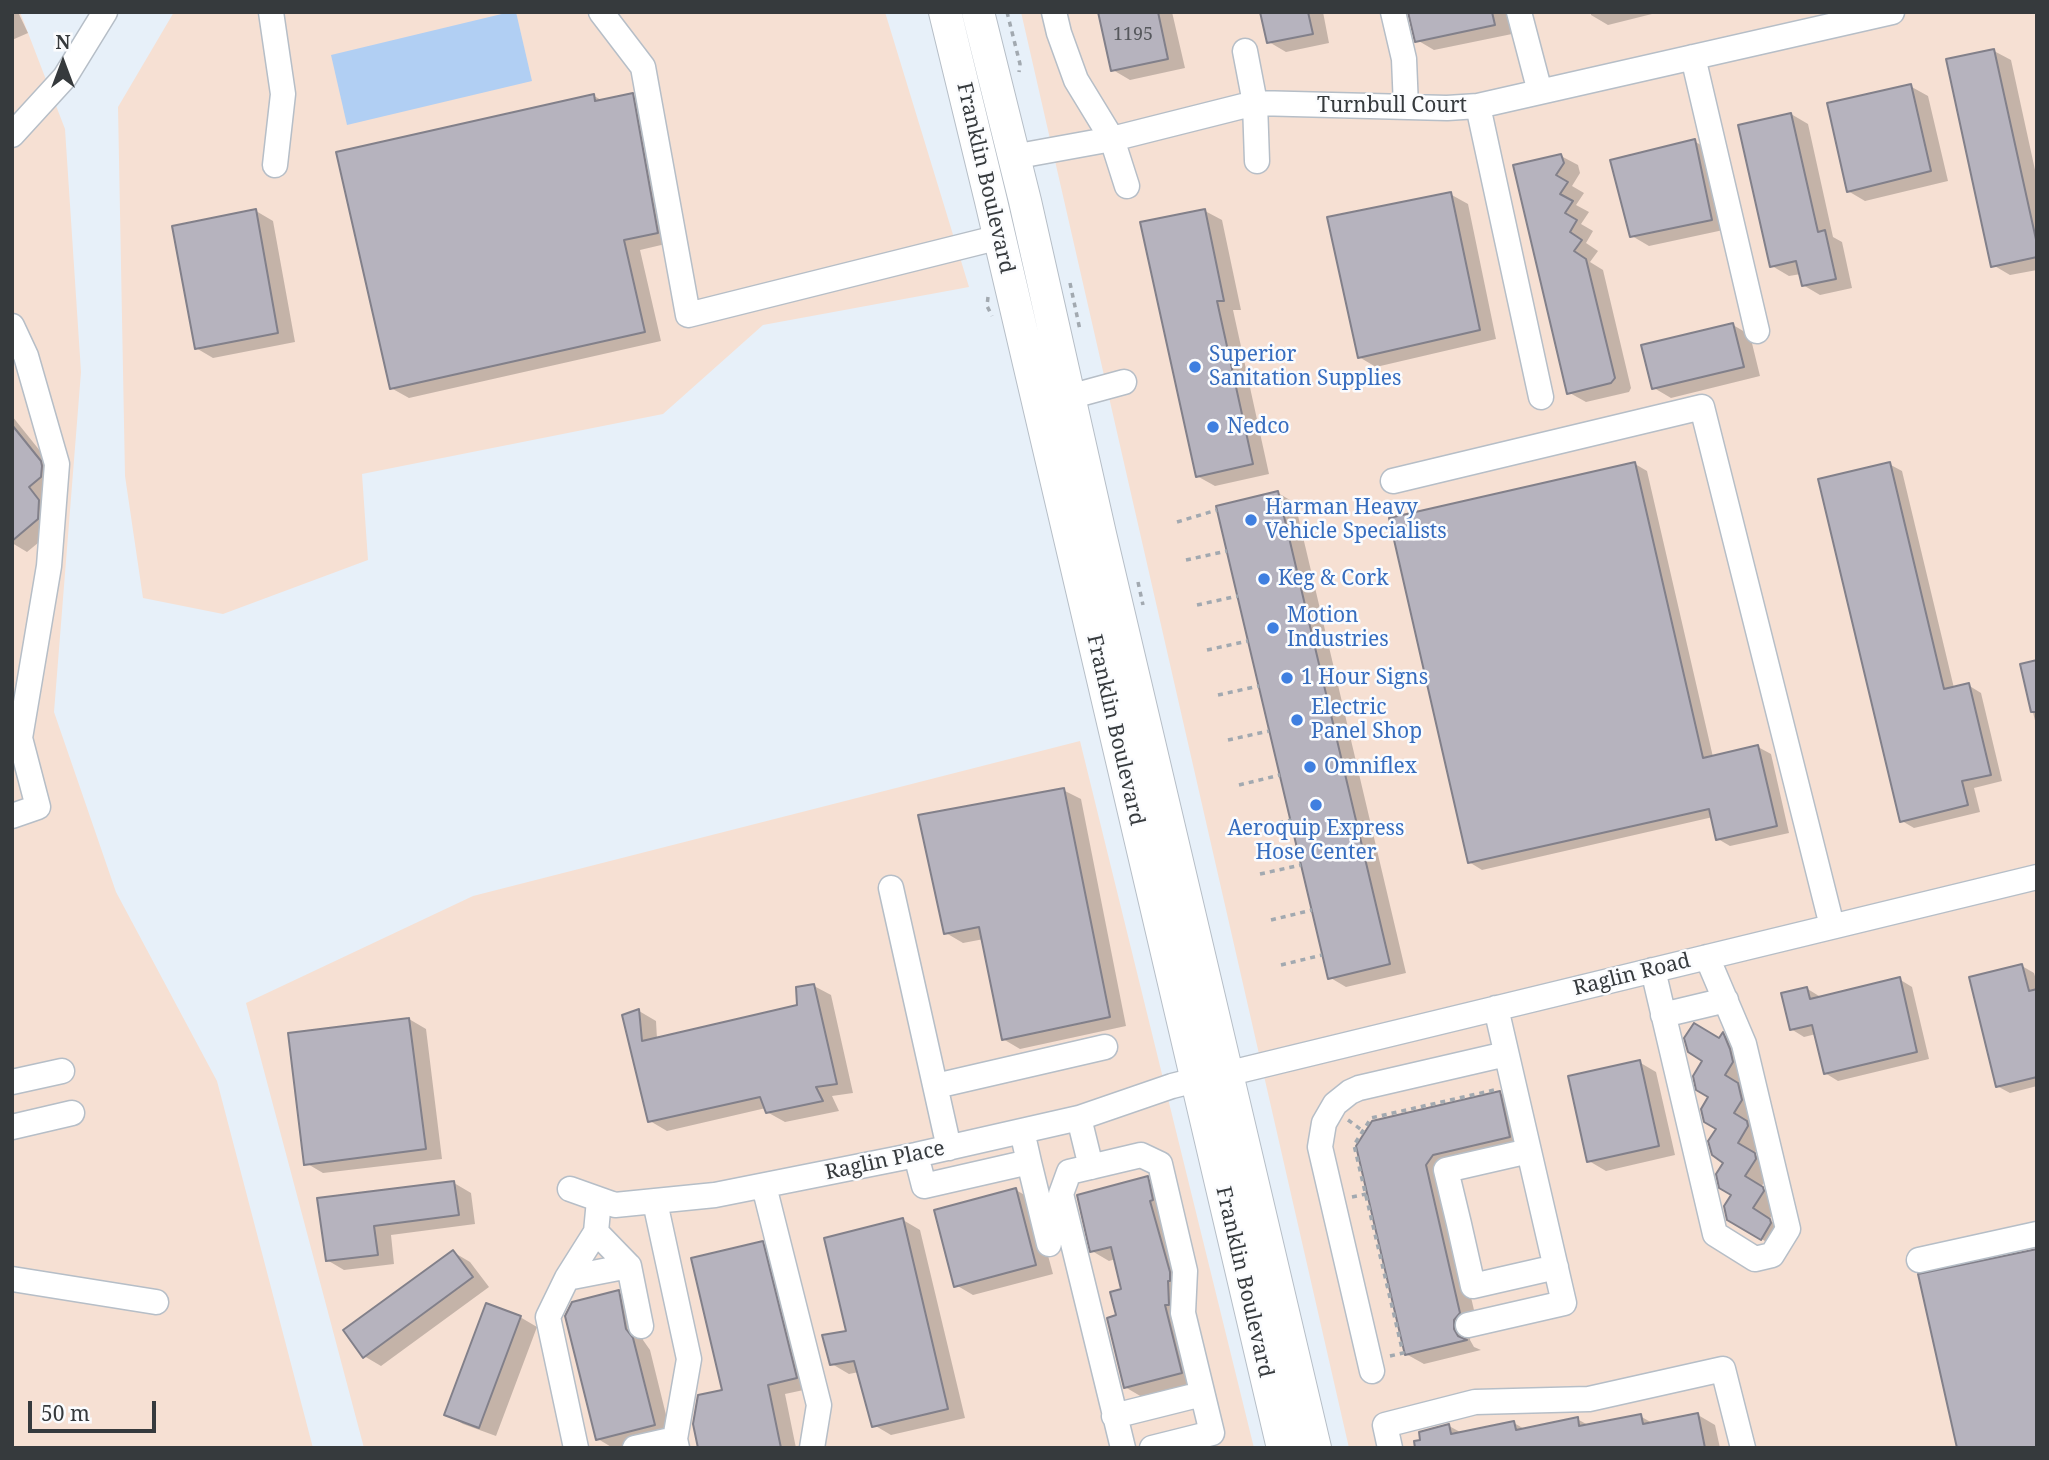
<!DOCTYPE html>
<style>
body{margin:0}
#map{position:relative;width:2049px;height:1460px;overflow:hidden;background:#e7f0f9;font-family:"Noto Serif",serif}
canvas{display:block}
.frame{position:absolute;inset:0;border:14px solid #363a3d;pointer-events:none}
.north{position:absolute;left:28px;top:28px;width:70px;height:70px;-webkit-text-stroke:5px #fbfcfe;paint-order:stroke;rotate:0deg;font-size:19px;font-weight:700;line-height:28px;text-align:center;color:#363a3d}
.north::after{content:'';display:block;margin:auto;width:24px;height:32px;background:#363a3d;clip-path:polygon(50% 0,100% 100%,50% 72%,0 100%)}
.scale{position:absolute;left:28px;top:1401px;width:128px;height:32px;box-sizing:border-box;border:4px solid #363a3d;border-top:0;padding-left:9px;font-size:21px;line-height:24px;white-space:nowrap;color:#363a3d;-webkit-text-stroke:5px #fbfcfe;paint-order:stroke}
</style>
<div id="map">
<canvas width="2049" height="1460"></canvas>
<div class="frame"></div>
<div class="north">N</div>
<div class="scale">50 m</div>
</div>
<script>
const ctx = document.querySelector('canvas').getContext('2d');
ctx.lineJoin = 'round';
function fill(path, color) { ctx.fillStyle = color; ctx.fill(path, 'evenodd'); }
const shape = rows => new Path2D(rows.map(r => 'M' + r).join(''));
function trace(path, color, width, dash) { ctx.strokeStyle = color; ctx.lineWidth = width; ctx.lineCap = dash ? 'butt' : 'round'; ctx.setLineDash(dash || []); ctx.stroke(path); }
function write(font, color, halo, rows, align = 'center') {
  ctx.font = font + ' "Noto Serif",serif'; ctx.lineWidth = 5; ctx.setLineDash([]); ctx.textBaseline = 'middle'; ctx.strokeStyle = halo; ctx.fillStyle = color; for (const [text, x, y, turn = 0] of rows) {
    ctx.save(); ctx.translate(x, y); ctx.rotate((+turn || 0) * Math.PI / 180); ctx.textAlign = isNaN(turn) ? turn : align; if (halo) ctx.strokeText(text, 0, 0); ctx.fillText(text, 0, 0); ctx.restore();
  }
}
fill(shape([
 [12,12,20,12,65,129,81,372,54,712,116,892,217,1081,313,1448,12,1448],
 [174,12,885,12,969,287,763,325,663,414,362,474,368,560,223,614,143,598,125,476,118,107],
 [1021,12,2037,12,2037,1448,1349,1448],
 [1080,741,1254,1448,364,1448,246,1003,473,896]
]), '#f6e0d3');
fill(shape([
 [510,12,516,12,532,81,347,125,331,55]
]), '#b1cff3');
fill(shape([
 [12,12,18,12,28,33,12,40],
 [1100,12,1172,12,1185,68,1130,80,1113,70],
 [1262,12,1323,12,1329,43,1286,52,1269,42],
 [1410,12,1507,12,1512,34,1434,50,1417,40],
 [1591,12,1660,12,1608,25,1591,15],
 [1994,51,2011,60,2037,179,2037,270,2010,275,1993,265],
 [1910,86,1928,96,1948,181,1865,201,1848,191],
 [632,94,649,104,674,242,640,250,661,341,409,398,391,388,594,96,603,101],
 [1791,114,1808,124,1833,237,1842,242,1852,288,1820,295,1803,285,1801,274,1789,276,1772,266],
 [1694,141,1711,151,1728,229,1649,246,1632,236],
 [1561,156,1578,165,1580,173,1572,186,1584,193,1576,205,1589,212,1581,224,1593,231,1586,243,1598,251,1590,262,1603,270,1631,388,1629,392,1586,402,1568,392,1515,166],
 [1450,194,1468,204,1496,339,1376,367,1359,357],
 [256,211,273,221,295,342,213,358,196,348],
 [1205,211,1222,220,1241,310,1233,310,1269,474,1215,486,1197,476],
 [1733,325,1750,335,1760,376,1671,398,1654,388],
 [12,416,57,472,55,529,27,552,12,543],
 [1635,464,1647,471,1713,757,1758,747,1771,754,1789,833,1730,846,1718,839,1713,817,1482,870,1469,862],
 [1889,464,1902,471,1954,688,1968,685,1981,693,2002,781,1974,788,1980,812,1914,828,1902,821],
 [1278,493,1295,503,1406,973,1346,987,1329,977],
 [2037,662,2037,729,2022,666],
 [1063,790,1081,799,1126,1026,1020,1049,1003,1039,984,939,963,943,946,933],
 [2022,966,2034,973,2037,983,2037,1086,2010,1093,1997,1086],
 [1899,979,1912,987,1929,1059,1838,1081,1825,1073,1816,1034,1804,1037,1791,1029,1806,988,1819,996,1820,998],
 [814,986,831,995,853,1093,832,1096,839,1111,785,1122,767,1112,766,1108,667,1131,650,1121,639,1011,656,1021,657,1039,798,1006],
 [409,1019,426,1029,442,1159,323,1173,306,1163],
 [1723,1034,1740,1044,1750,1073,1741,1086,1755,1095,1759,1110,1750,1124,1764,1133,1765,1137,1754,1154,1772,1165,1773,1169,1761,1187,1780,1198,1780,1202,1769,1220,1787,1231,1778,1249,1729,1219,1733,1194,1711,1096,1719,1040],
 [1639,1062,1656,1072,1675,1155,1606,1171,1589,1161],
 [1500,1093,1517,1103,1527,1146,1443,1176,1477,1323,1471,1330,1470,1340,1474,1347,1481,1350,1424,1364,1406,1354,1373,1123],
 [1147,1178,1164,1188,1198,1383,1142,1397,1125,1387,1118,1316,1124,1290,1116,1259,1109,1261,1092,1251],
 [454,1183,471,1193,475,1224,391,1235,394,1264,344,1270,327,1260,319,1200],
 [1016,1190,1033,1200,1053,1274,973,1295,956,1285],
 [903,1220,920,1230,965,1418,891,1435,874,1425,859,1372,849,1374,832,1364],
 [762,1243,779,1253,813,1388,785,1394,796,1448,700,1448,724,1391],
 [453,1252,470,1262,489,1287,381,1366,364,1356],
 [618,1292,635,1302,643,1340,650,1350,671,1435,620,1448,613,1448,598,1439],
 [520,1317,537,1327,496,1436,463,1424,446,1414],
 [1698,1415,1715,1425,1720,1448,1424,1448,1449,1426,1462,1433,1514,1423,1526,1430,1577,1419,1590,1426,1640,1416,1654,1424]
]), '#0003');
const building = shape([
 [1098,12,1158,12,1168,59,1111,71,1098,12],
 [1260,12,1308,12,1313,34,1267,43,1260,12],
 [1408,12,1492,12,1495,25,1415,42,1408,12],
 [1994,49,2037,244,2037,257,1991,267,1946,59,1994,49],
 [1911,84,1931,171,1847,192,1827,103,1911,84],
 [633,93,658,233,624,240,645,332,390,389,336,152,594,94,595,101,633,93],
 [1791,113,1818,232,1825,230,1836,279,1802,286,1796,261,1770,267,1738,125,1791,113],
 [1695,139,1712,220,1630,237,1610,160,1695,139],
 [1561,154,1564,163,1556,175,1568,182,1560,194,1573,201,1565,213,1577,220,1570,232,1582,240,1574,251,1586,259,1615,378,1611,383,1567,394,1513,165,1561,154],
 [1451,192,1480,330,1358,358,1327,217,1451,192],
 [256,209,278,333,195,349,172,226,256,209],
 [1205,209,1224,301,1217,301,1253,464,1196,477,1140,222,1205,209],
 [1733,323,1744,367,1652,389,1641,345,1733,323],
 [12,425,41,461,42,466,41,477,29,487,39,500,38,519,12,541,12,425],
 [1635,462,1703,758,1758,745,1777,826,1716,840,1709,809,1468,863,1389,518,1635,462],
 [1890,462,1944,689,1969,683,1991,775,1962,781,1968,805,1900,822,1818,479,1890,462],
 [1278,491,1390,964,1328,979,1216,506,1278,491],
 [2037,660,2037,712,2031,712,2020,664,2037,660],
 [1064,788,1110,1017,1002,1040,979,927,944,934,918,815,1064,788],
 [2022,964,2029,991,2037,989,2037,1077,1996,1087,1969,977,2022,964],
 [1900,977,1917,1052,1824,1074,1812,1025,1790,1030,1781,993,1807,987,1810,999,1900,977],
 [814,984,837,1084,816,1087,823,1101,766,1113,760,1097,648,1122,622,1015,639,1009,642,1041,797,1005,796,987,814,984],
 [409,1018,426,1149,304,1165,288,1033,409,1018],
 [1694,1023,1719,1038,1723,1032,1730,1049,1733,1062,1725,1075,1738,1083,1742,1100,1734,1113,1747,1121,1748,1126,1738,1143,1755,1153,1756,1159,1745,1176,1763,1187,1764,1191,1753,1208,1770,1219,1771,1223,1761,1240,1727,1220,1724,1206,1731,1195,1719,1188,1716,1174,1723,1163,1712,1155,1708,1141,1716,1129,1704,1122,1701,1109,1708,1097,1696,1090,1693,1076,1702,1061,1688,1052,1684,1038,1694,1023],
 [1640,1060,1659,1146,1587,1162,1568,1076,1640,1060],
 [1500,1091,1510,1137,1433,1155,1426,1165,1460,1313,1454,1320,1454,1329,1458,1336,1467,1340,1405,1355,1356,1146,1372,1121,1500,1091],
 [1148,1176,1153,1200,1150,1201,1170,1272,1170,1281,1168,1281,1169,1305,1165,1305,1182,1373,1124,1388,1107,1318,1116,1315,1110,1292,1121,1289,1111,1247,1090,1252,1077,1195,1148,1176],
 [454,1181,459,1215,374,1226,378,1255,326,1261,317,1198,454,1181],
 [1016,1188,1036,1265,954,1287,934,1210,1016,1188],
 [903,1218,948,1409,872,1427,854,1361,830,1365,822,1335,846,1331,824,1238,903,1218],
 [763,1241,797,1378,768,1385,781,1448,698,1448,693,1424,698,1395,722,1390,691,1258,763,1241],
 [2037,1249,2037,1448,1957,1448,1918,1274,2037,1249],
 [453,1250,473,1277,363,1358,343,1330,453,1250],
 [619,1290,626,1329,633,1338,655,1425,596,1440,565,1316,572,1302,619,1290],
 [486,1303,521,1316,479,1428,444,1415,486,1303],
 [1698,1413,1705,1448,1415,1448,1414,1441,1420,1440,1419,1432,1449,1424,1451,1434,1514,1421,1516,1430,1578,1417,1579,1426,1641,1414,1643,1424,1698,1413]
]);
fill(building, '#b6b3be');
trace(building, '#82808a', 2);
const minor = shape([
 [271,12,283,94,275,165],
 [601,12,643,67,688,315,1000,237],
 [1054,12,1059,33,1076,80,1112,139,1127,186],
 [1393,12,1404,59,1406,107],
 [1519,12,1540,92],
 [1245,51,1255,103,1257,161],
 [1693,57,1757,331],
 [1478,106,1541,397],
 [12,135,65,77,105,12],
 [1013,157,1112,139,1255,103,1447,108,1478,106,1892,12],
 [12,326,26,356,57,464,49,566,20,738],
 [1069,397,1124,382],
 [1393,481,1702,407,1832,926],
 [12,725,20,738,38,807,12,816],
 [891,888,949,1148],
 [1653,970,1715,1234,1755,1259,1772,1255,1788,1229,1744,1044,1707,957],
 [1663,1015,1726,1000],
 [1226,1074,2037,877],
 [12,1082,62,1071],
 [936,1086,1105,1047],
 [1079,1118,1091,1167],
 [12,1127,72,1113],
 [1529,1151,1446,1170,1459,1224,1473,1286,1556,1267],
 [916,1155,924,1186,1029,1162,1022,1131],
 [1029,1162,1049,1244],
 [764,1186,819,1405,812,1448],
 [570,1189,615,1205,715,1195,916,1155,1079,1118,1172,1086,1196,1080],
 [655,1202,689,1359,675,1439,677,1448],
 [596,1232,629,1266,641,1326],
 [1919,1260,2037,1234],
 [567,1278,629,1266],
 [12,1279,156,1302],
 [1468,1325,1564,1303,1496,1008],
 [1372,1371,1320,1147,1324,1123,1335,1104,1350,1092,1359,1088,1506,1054],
 [1114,1416,1202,1394],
 [576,1448,548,1317,567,1278,596,1232,599,1200],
 [635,1448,675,1439],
 [1123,1448,1061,1194,1069,1172,1141,1155,1160,1164,1185,1271,1183,1313,1212,1433,1152,1448],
 [1390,1448,1385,1425,1475,1402,1589,1399,1723,1369,1743,1448]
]);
const major = shape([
 [945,12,991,201,1283,1448],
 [978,12,1025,201,1100,534,1315,1448]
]);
trace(minor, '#b6bec7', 27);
trace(major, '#b6bec7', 34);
trace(shape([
 [1007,12,1020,64,1019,72],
 [1070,283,1080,330],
 [988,297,987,306,992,316],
 [1177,522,1217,510],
 [1186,560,1227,551],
 [1138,582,1143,605],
 [1197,605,1238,596],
 [1207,650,1248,641],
 [1218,695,1259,686],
 [1228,740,1269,731],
 [1239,785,1280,775],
 [1249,829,1291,820],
 [1260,874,1301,865],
 [1271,920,1312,910],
 [1281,965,1322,955],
 [1348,1120,1363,1131],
 [1352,1197,1366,1194],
 [1390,1356,1403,1353,1354,1145,1371,1118,1494,1090]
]), '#a2a9b0', 3.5, [5, 5]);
trace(minor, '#fff', 24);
trace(major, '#fff', 32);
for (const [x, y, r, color] of [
 [1195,367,7,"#3f7fe0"],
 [1213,427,7,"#3f7fe0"],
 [1251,520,7,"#3f7fe0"],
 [1264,579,7,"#3f7fe0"],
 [1273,628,7,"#3f7fe0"],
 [1287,678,7,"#3f7fe0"],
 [1297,720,7,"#3f7fe0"],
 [1310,767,7,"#3f7fe0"],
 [1316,805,7,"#3f7fe0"]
]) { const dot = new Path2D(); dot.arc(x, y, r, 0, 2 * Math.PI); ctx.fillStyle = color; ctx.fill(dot); trace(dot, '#fbfcfe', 2.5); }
write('18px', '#56585d', null, [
 ["1195",1133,35]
]);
write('21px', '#363a3d', '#fbfcfe', [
 ["Turnbull Court",1392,106],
 ["Franklin Boulevard",985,178,77],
 ["Franklin Boulevard",1115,730,77],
 ["Raglin Road",1632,975,-14],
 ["Raglin Place",885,1161,-12],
 ["Franklin Boulevard",1244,1282,77]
]);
write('21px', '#366cbe', '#fbfcfe', [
 ["Superior",1209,355],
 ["Sanitation Supplies",1209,379],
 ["Nedco",1227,427],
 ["Harman Heavy",1265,508],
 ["Vehicle Specialists",1265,532],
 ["Keg & Cork",1278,579],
 ["Motion",1287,616],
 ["Industries",1287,640],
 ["1 Hour Signs",1301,678],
 ["Electric",1311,708],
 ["Panel Shop",1311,732],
 ["Omniflex",1324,767],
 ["Aeroquip Express",1316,829,"center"],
 ["Hose Center",1316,853,"center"]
], 'left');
</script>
